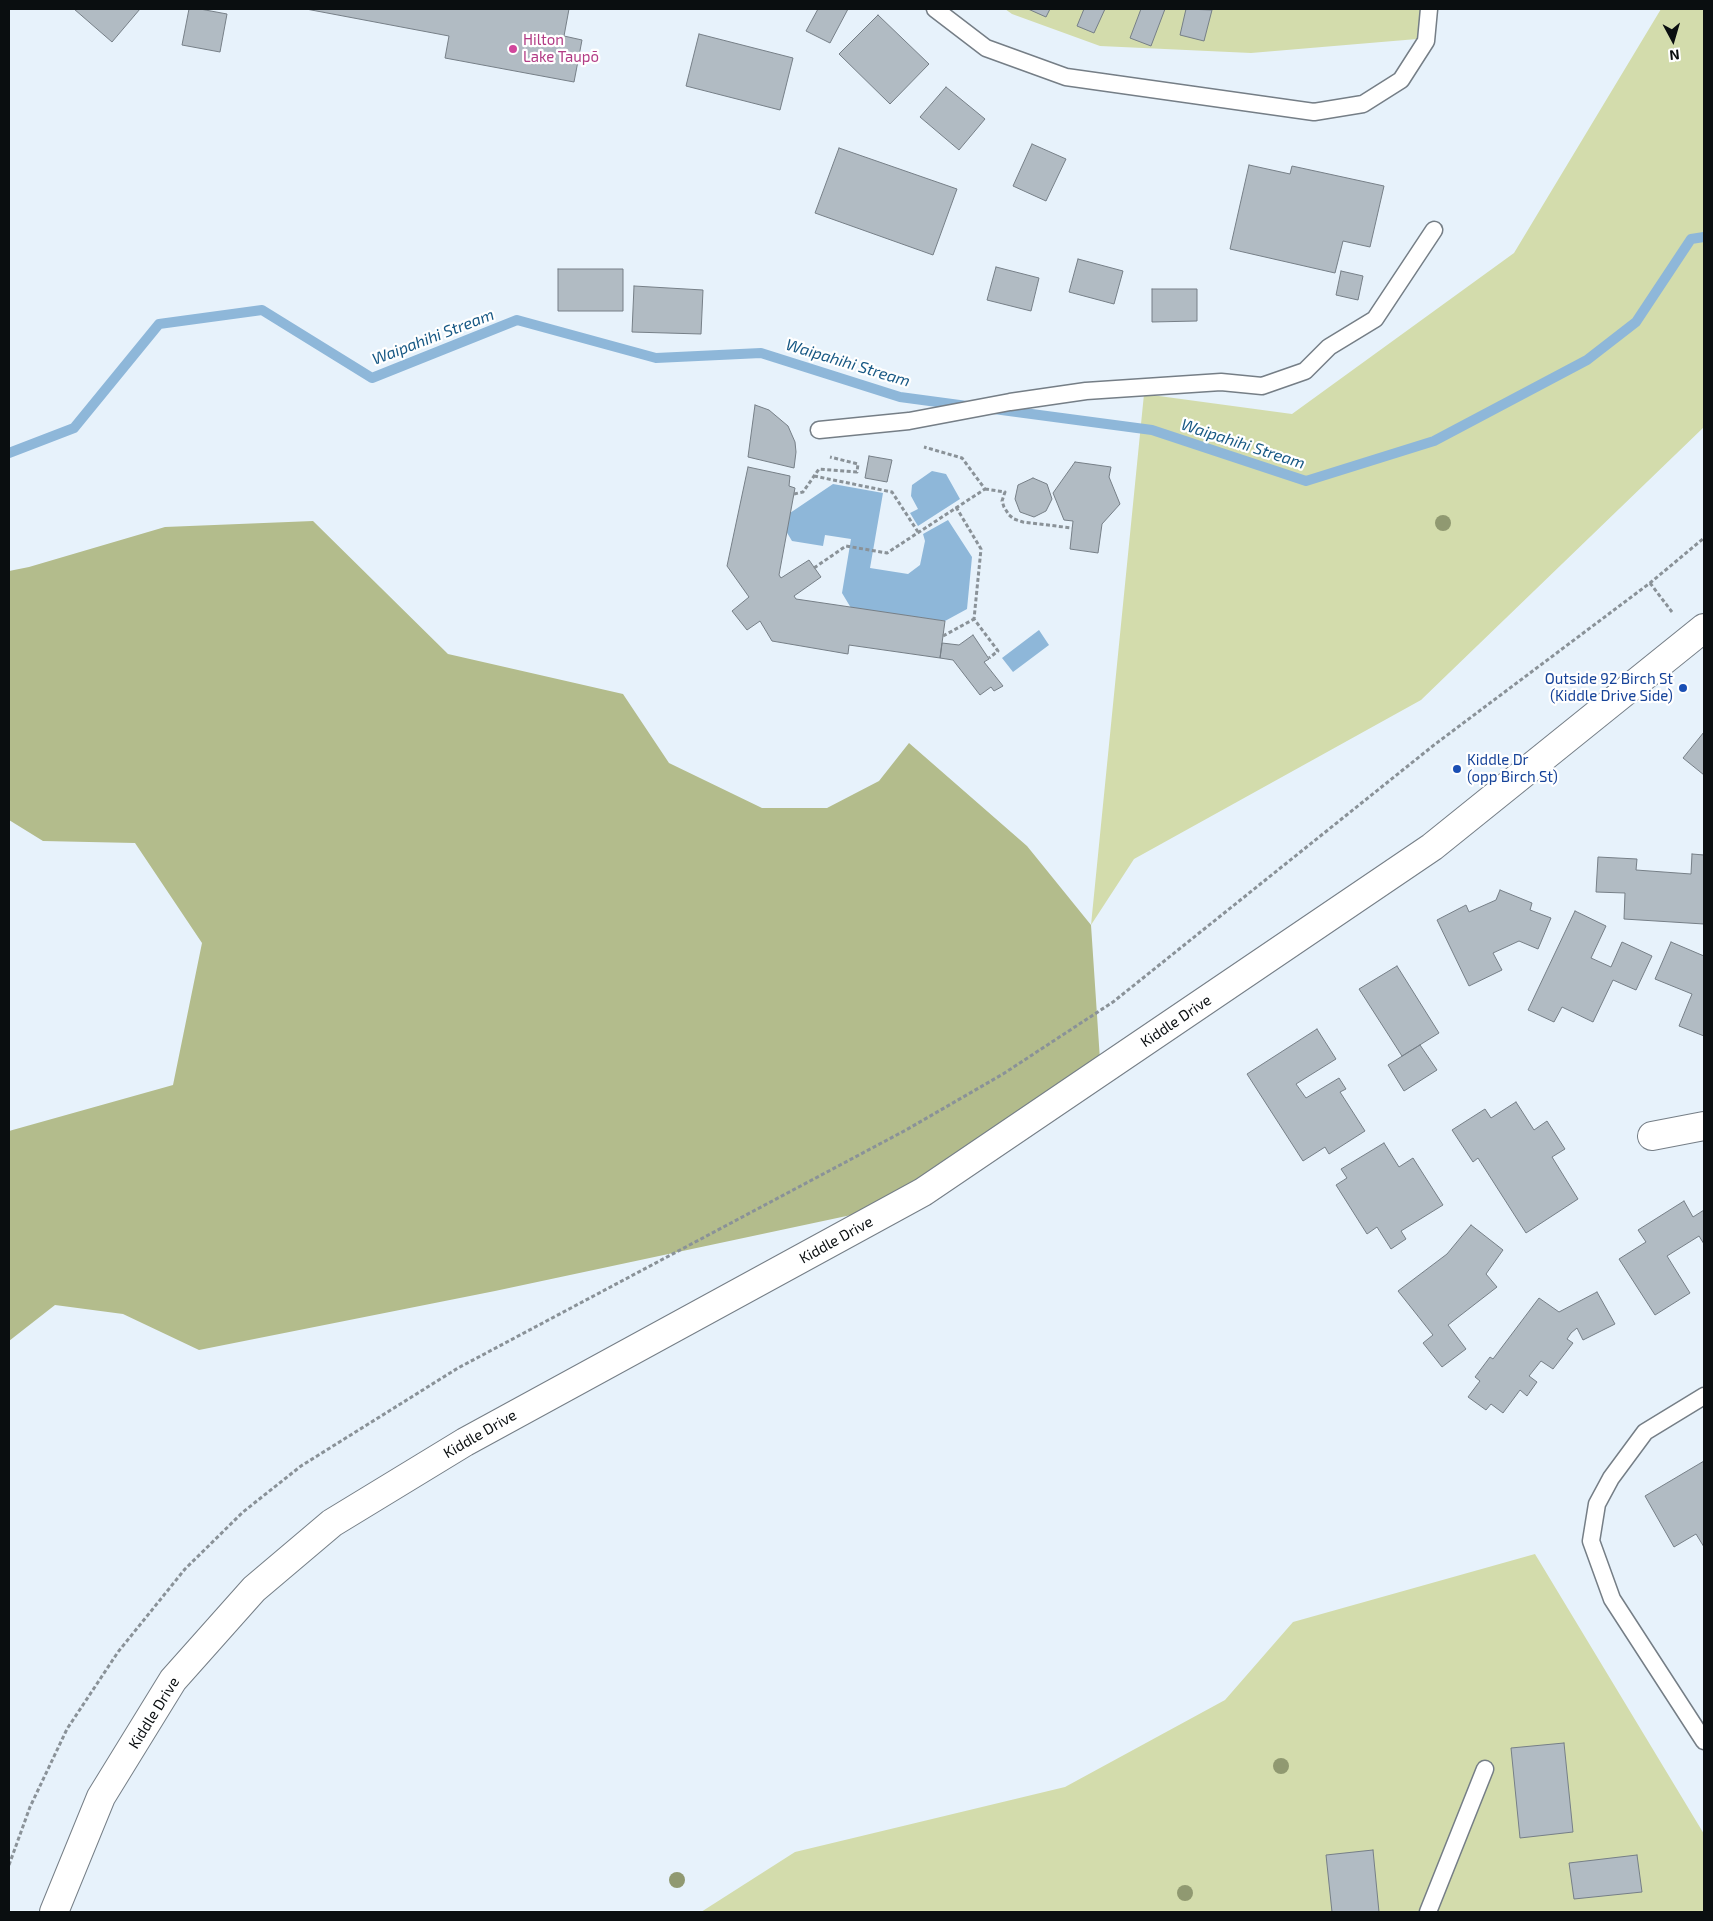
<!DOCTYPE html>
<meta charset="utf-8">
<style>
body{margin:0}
#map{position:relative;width:1713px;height:1921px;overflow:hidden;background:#e7f2fb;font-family:"Exo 2",sans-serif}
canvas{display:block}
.frame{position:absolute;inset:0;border:10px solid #0a0e10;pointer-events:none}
.north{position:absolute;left:1648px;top:15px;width:50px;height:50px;-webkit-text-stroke:4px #fff;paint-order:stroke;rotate:174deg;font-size:14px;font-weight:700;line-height:20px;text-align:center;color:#0a0e10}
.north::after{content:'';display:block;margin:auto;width:18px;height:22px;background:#0a0e10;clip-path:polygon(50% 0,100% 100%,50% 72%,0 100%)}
</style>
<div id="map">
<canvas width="1713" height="1921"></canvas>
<div class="frame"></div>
<div class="north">N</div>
</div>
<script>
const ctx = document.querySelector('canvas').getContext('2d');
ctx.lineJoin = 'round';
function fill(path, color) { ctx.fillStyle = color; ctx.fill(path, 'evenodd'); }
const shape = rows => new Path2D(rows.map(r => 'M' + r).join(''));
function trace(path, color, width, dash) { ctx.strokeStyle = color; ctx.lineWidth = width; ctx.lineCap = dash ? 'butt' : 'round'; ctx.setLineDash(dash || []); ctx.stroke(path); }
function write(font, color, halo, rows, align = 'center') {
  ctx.font = font + ' "Exo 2",sans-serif'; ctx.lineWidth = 4.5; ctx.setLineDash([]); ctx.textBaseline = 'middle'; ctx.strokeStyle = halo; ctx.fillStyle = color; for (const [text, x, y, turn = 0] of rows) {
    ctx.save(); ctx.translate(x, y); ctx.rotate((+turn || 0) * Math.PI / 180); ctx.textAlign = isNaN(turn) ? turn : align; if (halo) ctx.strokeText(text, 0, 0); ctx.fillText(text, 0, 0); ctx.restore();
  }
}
fill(shape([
 [1005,9,1439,9,1417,39,1251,53,1100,46,1012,14],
 [1661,9,1704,9,1704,427,1421,700,1134,859,1091,925,1144,394,1292,414,1514,253],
 [1535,1554,1704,1834,1704,1912,701,1912,795,1852,1065,1787,1225,1700,1293,1622]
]), '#d3dcac');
fill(shape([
 [313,521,448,654,623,694,669,763,762,808,827,808,879,781,909,743,1027,846,1091,925,1101,1075,870,1211,495,1291,199,1350,123,1314,55,1305,9,1341,9,1131,173,1085,202,943,135,843,43,841,9,820,9,571,29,567,165,527]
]), '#b3bc8c');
fill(shape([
 [932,471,946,474,960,499,918,526,910,513,918,509,911,496,912,485],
 [833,484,883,493,870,568,908,574,920,565,925,541,923,534,948,520,972,557,967,609,945,621,851,608,842,593,851,539,825,535,823,546,792,541,786,531,790,513],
 [1039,630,1049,645,1013,672,1002,658]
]), '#8eb7d9');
trace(shape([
 [994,409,1152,430,1306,481,1434,441,1587,360,1636,322,1691,239,1704,237],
 [9,453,74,428,159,324,262,310,372,378,517,320,656,358,761,353,900,397,967,406]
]), '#8eb7d9', 10);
const building = shape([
 [74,9,140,9,112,42,74,9],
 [189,9,200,9,227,14,220,52,182,45,189,9],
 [306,9,569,9,564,36,582,40,574,82,445,58,449,36,306,9],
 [818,9,848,9,830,43,806,31,818,9],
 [1028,9,1050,9,1046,17,1028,9],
 [1084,9,1105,9,1094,33,1077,26,1084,9],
 [1141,9,1165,9,1151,46,1130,38,1141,9],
 [1186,9,1212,10,1204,41,1180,35,1186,9],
 [878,15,929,64,890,104,839,54,878,15],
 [699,34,793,58,780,110,686,86,699,34],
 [946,87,985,119,959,150,920,117,946,87],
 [1032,144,1066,159,1046,201,1013,186,1032,144],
 [839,148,957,189,933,255,815,213,839,148],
 [1249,165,1290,174,1292,166,1384,186,1370,247,1343,241,1335,273,1230,249,1249,165],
 [1078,259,1123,271,1114,304,1069,292,1078,259],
 [996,267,1039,278,1031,311,987,300,996,267],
 [558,269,623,269,623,311,558,311,558,269],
 [1341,271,1363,276,1358,300,1336,295,1341,271],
 [634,286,703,290,701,334,632,332,634,286],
 [1152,289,1197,289,1197,321,1152,322,1152,289],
 [755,405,769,410,788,426,795,442,796,452,794,468,748,457,755,405],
 [869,456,892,460,887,482,865,478,869,456],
 [1075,462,1111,467,1109,477,1120,504,1102,524,1098,553,1070,549,1073,521,1064,520,1053,493,1075,462],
 [748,467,790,476,789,486,795,488,779,575,781,578,809,560,821,577,794,596,796,599,945,621,940,658,849,645,848,654,772,641,760,621,747,630,732,611,749,597,727,566,748,467],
 [1033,478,1047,484,1052,499,1046,511,1034,517,1020,512,1015,499,1018,485,1033,478],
 [973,635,989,659,984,662,1003,686,994,691,991,687,980,695,953,660,940,658,942,643,959,645,973,635],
 [1704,732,1704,775,1683,758,1704,732],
 [1692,854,1704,855,1704,924,1624,919,1625,893,1596,892,1598,857,1637,859,1636,870,1691,874,1692,854],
 [1500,890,1532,903,1530,910,1551,918,1538,949,1519,941,1493,953,1502,970,1469,986,1437,920,1466,905,1469,912,1496,900,1500,890],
 [1575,911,1606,926,1591,958,1611,967,1622,942,1652,956,1636,990,1613,980,1593,1022,1562,1007,1554,1022,1528,1010,1575,911],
 [1671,942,1704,956,1704,1036,1679,1026,1692,994,1655,979,1671,942],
 [1397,966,1439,1033,1402,1056,1359,989,1397,966],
 [1317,1029,1336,1059,1296,1084,1306,1098,1339,1078,1346,1089,1340,1092,1365,1131,1329,1154,1325,1147,1303,1161,1247,1074,1317,1029],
 [1420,1045,1437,1070,1404,1091,1388,1065,1420,1045],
 [1516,1102,1534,1130,1547,1121,1565,1149,1552,1157,1578,1199,1526,1233,1478,1158,1473,1162,1452,1130,1485,1109,1491,1118,1516,1102],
 [1384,1143,1399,1167,1413,1158,1443,1205,1401,1231,1406,1239,1391,1249,1377,1227,1367,1234,1336,1185,1347,1178,1341,1169,1384,1143],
 [1684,1201,1693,1217,1704,1210,1704,1244,1699,1236,1667,1256,1690,1293,1655,1315,1619,1259,1646,1242,1638,1230,1684,1201],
 [1471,1225,1503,1250,1486,1274,1497,1287,1448,1325,1466,1349,1442,1367,1423,1343,1433,1335,1398,1291,1447,1254,1471,1225],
 [1597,1292,1615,1324,1583,1340,1577,1328,1571,1333,1567,1339,1573,1343,1553,1369,1541,1361,1529,1376,1537,1382,1527,1396,1520,1390,1503,1413,1491,1404,1486,1410,1468,1397,1480,1381,1475,1377,1490,1357,1493,1359,1539,1298,1559,1312,1597,1292],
 [1704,1461,1704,1547,1696,1534,1674,1547,1645,1496,1704,1461],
 [1564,1743,1573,1832,1520,1838,1511,1748,1564,1743],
 [1373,1850,1379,1912,1332,1912,1326,1855,1373,1850],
 [1637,1855,1642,1892,1574,1899,1569,1863,1637,1855]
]);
fill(building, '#b1bbc3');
trace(building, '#767f87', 1);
const service = shape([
 [935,9,986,48,1066,77,1314,112,1363,104,1401,80,1426,41,1429,9],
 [819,430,909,421,1010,402,1086,391,1221,382,1262,386,1305,371,1329,347,1375,319,1434,230],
 [1704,1396,1645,1432,1611,1478,1597,1504,1591,1541,1612,1599,1704,1741],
 [1428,1912,1485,1769]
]);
const minor = shape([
 [1652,1136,1704,1126]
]);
const tertiary = shape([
 [54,1912,101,1797,173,1680,254,1589,332,1523,465,1442,923,1192,1432,847,1704,628]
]);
trace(service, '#757e86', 19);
trace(minor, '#757e86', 30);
trace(tertiary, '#757e86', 30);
trace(shape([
 [814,476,892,492,918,532],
 [985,489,1005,492,1002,501,1004,507,1009,515,1014,519,1023,522,1072,528],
 [794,494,803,492,819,469,857,472,858,464,830,457],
 [956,507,981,549,974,619,998,651,989,658],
 [814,568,846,546,887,553,985,489,962,458,924,447],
 [1650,583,1672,612],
 [943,636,974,619],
 [9,1865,30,1807,67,1729,118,1652,185,1569,243,1512,301,1466,458,1368,906,1130,1003,1074,1113,1002,1434,745,1650,583,1704,538]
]), '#8a9298', 3, [4, 2.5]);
trace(service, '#fff', 16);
trace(minor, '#fff', 28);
trace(tertiary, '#fff', 28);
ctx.fillStyle = '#909971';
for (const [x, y] of [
 [1443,523],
 [1281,1766],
 [677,1880],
 [1185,1893]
]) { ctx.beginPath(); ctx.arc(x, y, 8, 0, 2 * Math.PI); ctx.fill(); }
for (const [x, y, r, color] of [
 [513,49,5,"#d1479c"],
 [1683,688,5,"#1a4fb4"],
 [1457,769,5,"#1a4fb4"]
]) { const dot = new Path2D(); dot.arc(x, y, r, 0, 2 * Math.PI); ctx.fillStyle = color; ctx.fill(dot); trace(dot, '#fff', 2); }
write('15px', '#b23c85', '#fff', [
 ["Hilton",523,40],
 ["Lake Taupō",523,57]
], 'left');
write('15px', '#164399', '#fff', [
 ["Outside 92 Birch St",1673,679],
 ["(Kiddle Drive Side)",1673,696],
 ["Kiddle Dr",1467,760,"left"],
 ["(opp Birch St)",1467,777,"left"]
], 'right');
write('15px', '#0a0e10', '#fff', [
 ["Kiddle Drive",1176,1021,-34],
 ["Kiddle Drive",836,1240,-29],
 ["Kiddle Drive",480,1434,-30],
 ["Kiddle Drive",154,1713,-58]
]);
write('italic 16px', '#175884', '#fff', [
 ["Waipahihi Stream",433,337,-21],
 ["Waipahihi Stream",848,363,17],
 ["Waipahihi Stream",1243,444,18]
]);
</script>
